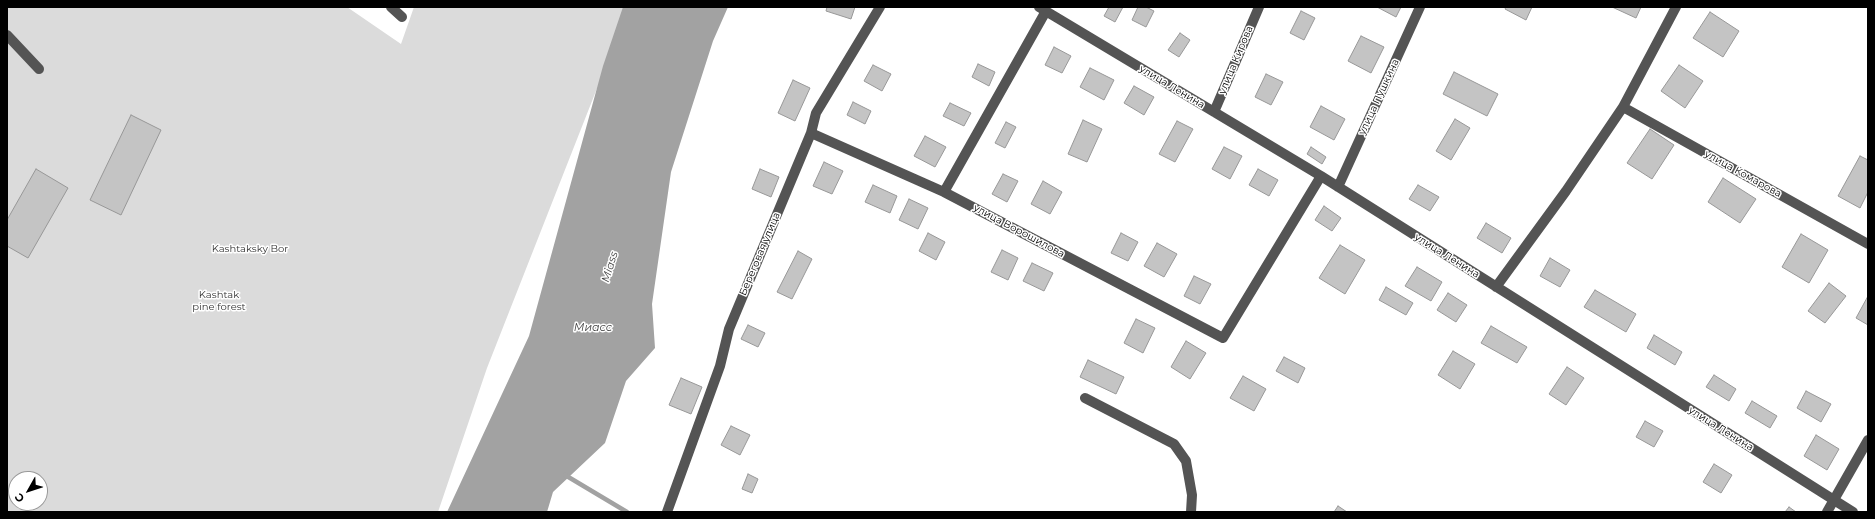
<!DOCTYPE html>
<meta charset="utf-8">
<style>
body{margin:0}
#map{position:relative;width:1875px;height:519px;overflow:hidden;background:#fff;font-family:Montserrat,sans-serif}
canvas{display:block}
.frame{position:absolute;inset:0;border:8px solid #000;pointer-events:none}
.north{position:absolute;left:8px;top:471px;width:40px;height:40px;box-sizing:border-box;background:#fff;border:1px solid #999;border-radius:50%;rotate:231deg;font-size:11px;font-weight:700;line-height:16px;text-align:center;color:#000}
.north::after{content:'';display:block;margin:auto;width:14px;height:18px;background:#000;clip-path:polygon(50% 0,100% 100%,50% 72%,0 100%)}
</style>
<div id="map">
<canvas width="1875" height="519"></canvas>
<div class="frame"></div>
<div class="north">С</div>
</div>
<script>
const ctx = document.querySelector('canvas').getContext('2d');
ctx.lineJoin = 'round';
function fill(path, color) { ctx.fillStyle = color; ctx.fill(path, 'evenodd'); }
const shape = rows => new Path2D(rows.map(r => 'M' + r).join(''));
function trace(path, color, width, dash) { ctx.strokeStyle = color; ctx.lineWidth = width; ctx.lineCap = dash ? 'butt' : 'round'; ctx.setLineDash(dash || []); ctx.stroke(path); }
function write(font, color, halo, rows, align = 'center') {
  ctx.font = font + ' Montserrat,sans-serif'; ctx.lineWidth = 3; ctx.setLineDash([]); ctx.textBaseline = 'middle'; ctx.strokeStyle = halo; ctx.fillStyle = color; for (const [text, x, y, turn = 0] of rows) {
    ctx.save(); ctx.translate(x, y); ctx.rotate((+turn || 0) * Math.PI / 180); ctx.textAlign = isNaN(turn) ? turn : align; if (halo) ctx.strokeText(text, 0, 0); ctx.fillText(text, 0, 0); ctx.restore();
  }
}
fill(shape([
 [7,7,347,7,401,44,414,7,629,7,487,368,438,512,7,512],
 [16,479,40,479,40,503,16,503]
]), '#dbdbdb');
fill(shape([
 [623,7,728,7,713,41,671,172,652,304,655,348,626,381,605,443,553,492,547,512,447,512,529,336,603,66]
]), '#a2a2a2');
trace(shape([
 [565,475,627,512]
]), '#a2a2a2', 4.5);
const building = shape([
 [827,7,855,7,851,19,826,11,827,7],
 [1109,7,1123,7,1115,22,1104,16,1109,7],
 [1138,7,1146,7,1154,11,1146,27,1132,20,1138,7],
 [1377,7,1401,7,1396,17,1377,7],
 [1506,7,1532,7,1526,20,1505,9,1506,7],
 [1612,7,1641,7,1636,18,1612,7],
 [1301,11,1315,18,1304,40,1290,33,1301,11],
 [1710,12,1739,31,1723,57,1693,38,1710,12],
 [1180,33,1190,40,1179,57,1168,50,1180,33],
 [1361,36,1384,47,1371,73,1348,61,1361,36],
 [1054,47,1071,56,1062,73,1045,65,1054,47],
 [978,64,995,72,989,86,972,77,978,64],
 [873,65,891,74,882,91,864,81,873,65],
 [1679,65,1703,81,1685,108,1661,91,1679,65],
 [1090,68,1114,80,1104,100,1080,87,1090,68],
 [1454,72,1498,94,1487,116,1443,94,1454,72],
 [1266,74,1283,82,1271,105,1255,97,1266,74],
 [793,80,810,88,795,121,778,113,793,80],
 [1134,86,1154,97,1144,115,1124,103,1134,86],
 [853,102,871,111,865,124,847,115,853,102],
 [950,103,971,113,964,126,943,116,950,103],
 [1321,106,1345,119,1334,140,1310,127,1321,106],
 [131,115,161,130,121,215,90,200,131,115],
 [1455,119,1470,128,1451,160,1436,151,1455,119],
 [1083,120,1102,129,1087,162,1068,154,1083,120],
 [1177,121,1193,129,1175,162,1159,154,1177,121],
 [1006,122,1016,127,1005,148,995,143,1006,122],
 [1650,129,1674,145,1652,179,1627,163,1650,129],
 [925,136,946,147,935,167,914,156,925,136],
 [1224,147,1242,156,1230,179,1212,169,1224,147],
 [1311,147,1326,157,1322,164,1307,154,1311,147],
 [1860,156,1868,160,1868,192,1860,208,1838,196,1860,156],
 [824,162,843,171,832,194,813,186,824,162],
 [36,169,68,188,28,258,7,246,7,220,36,169],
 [760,169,779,177,771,197,752,189,760,169],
 [1258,169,1278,180,1269,196,1249,185,1258,169],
 [1003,174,1018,181,1007,202,992,194,1003,174],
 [1723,178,1756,199,1740,223,1708,202,1723,178],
 [1043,181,1062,192,1050,214,1031,204,1043,181],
 [873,185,897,196,890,213,865,202,873,185],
 [1418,185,1439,197,1430,211,1409,199,1418,185],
 [909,199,928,208,918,229,899,220,909,199],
 [1324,206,1341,218,1332,231,1315,220,1324,206],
 [1486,223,1511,238,1502,253,1477,238,1486,223],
 [928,233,945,242,936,260,919,251,928,233],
 [1121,233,1138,242,1128,261,1111,253,1121,233],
 [1801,234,1828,250,1809,283,1782,267,1801,234],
 [1157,243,1177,254,1164,277,1144,266,1157,243],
 [1340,245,1365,260,1345,294,1319,278,1340,245],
 [1002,250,1018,258,1008,280,991,272,1002,250],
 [798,251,812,259,792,299,777,292,798,251],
 [1550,258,1570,270,1560,287,1540,276,1550,258],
 [1032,263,1053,273,1044,291,1023,281,1032,263],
 [1417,267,1442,282,1431,301,1405,286,1417,267],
 [1194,276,1211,284,1200,304,1184,296,1194,276],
 [1829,283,1846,296,1825,323,1808,311,1829,283],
 [1386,287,1413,303,1406,315,1379,300,1386,287],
 [1595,290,1636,314,1626,332,1584,307,1595,290],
 [1448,293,1467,305,1456,322,1437,310,1448,293],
 [1868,296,1868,325,1856,318,1868,296],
 [1136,319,1155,328,1143,353,1124,343,1136,319],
 [748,325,765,333,758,347,741,339,748,325],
 [1491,326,1527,347,1517,363,1481,343,1491,326],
 [1654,335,1682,352,1675,365,1647,348,1654,335],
 [1186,341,1206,353,1190,379,1171,367,1186,341],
 [1453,351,1475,364,1460,389,1438,375,1453,351],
 [1284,357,1305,368,1298,383,1276,371,1284,357],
 [1088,360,1124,377,1116,394,1080,377,1088,360],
 [1567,367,1584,378,1566,405,1549,394,1567,367],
 [1714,375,1736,389,1729,401,1706,387,1714,375],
 [1243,376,1266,389,1254,411,1230,398,1243,376],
 [681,378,702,387,691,414,669,405,681,378],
 [1806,391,1831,404,1821,422,1797,408,1806,391],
 [1752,401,1777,416,1770,428,1745,413,1752,401],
 [1645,421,1663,431,1654,447,1636,437,1645,421],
 [731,426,750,435,740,455,721,445,731,426],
 [1816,435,1839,449,1827,470,1804,456,1816,435],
 [1714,464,1732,475,1721,493,1703,482,1714,464],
 [748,474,758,479,752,493,742,489,748,474],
 [1338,506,1347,512,1334,512,1338,506],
 [1789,507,1796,512,1785,512,1789,507]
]);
fill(building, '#c4c4c4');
trace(building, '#989898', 1);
trace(shape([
 [391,7,402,17],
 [1039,7,1321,176,1853,512],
 [7,35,39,69],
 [1623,107,1868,244],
 [1214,112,1259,7],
 [811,133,944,192,1223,338,1321,176],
 [1338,187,1420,7],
 [944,192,1046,11],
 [1496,287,1566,191,1623,107,1676,7],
 [1085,398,1174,444,1186,461,1192,495,1191,512],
 [667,512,720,366,729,329,811,133,816,113,880,7],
 [1827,512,1868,440]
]), '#545454', 10);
write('10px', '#000', '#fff', [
 ["улица Кирова",1236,60,-67],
 ["улица Ленина",1172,87,31],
 ["улица Пушкина",1379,97,-65],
 ["улица Комарова",1743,174,29],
 ["улица Ворошилова",1019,231,28],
 ["Береговая улица",760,254,-67],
 ["улица Ленина",1447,256,32],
 ["улица Ленина",1721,429,32]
]);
write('10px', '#323232', '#fff', [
 ["Kashtaksky Bor",250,249],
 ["Kashtak",219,295],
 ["pine forest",219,307]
]);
write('italic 11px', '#434343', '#fff', [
 ["Miass",610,267,-73],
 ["Миасс",593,328]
]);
</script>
